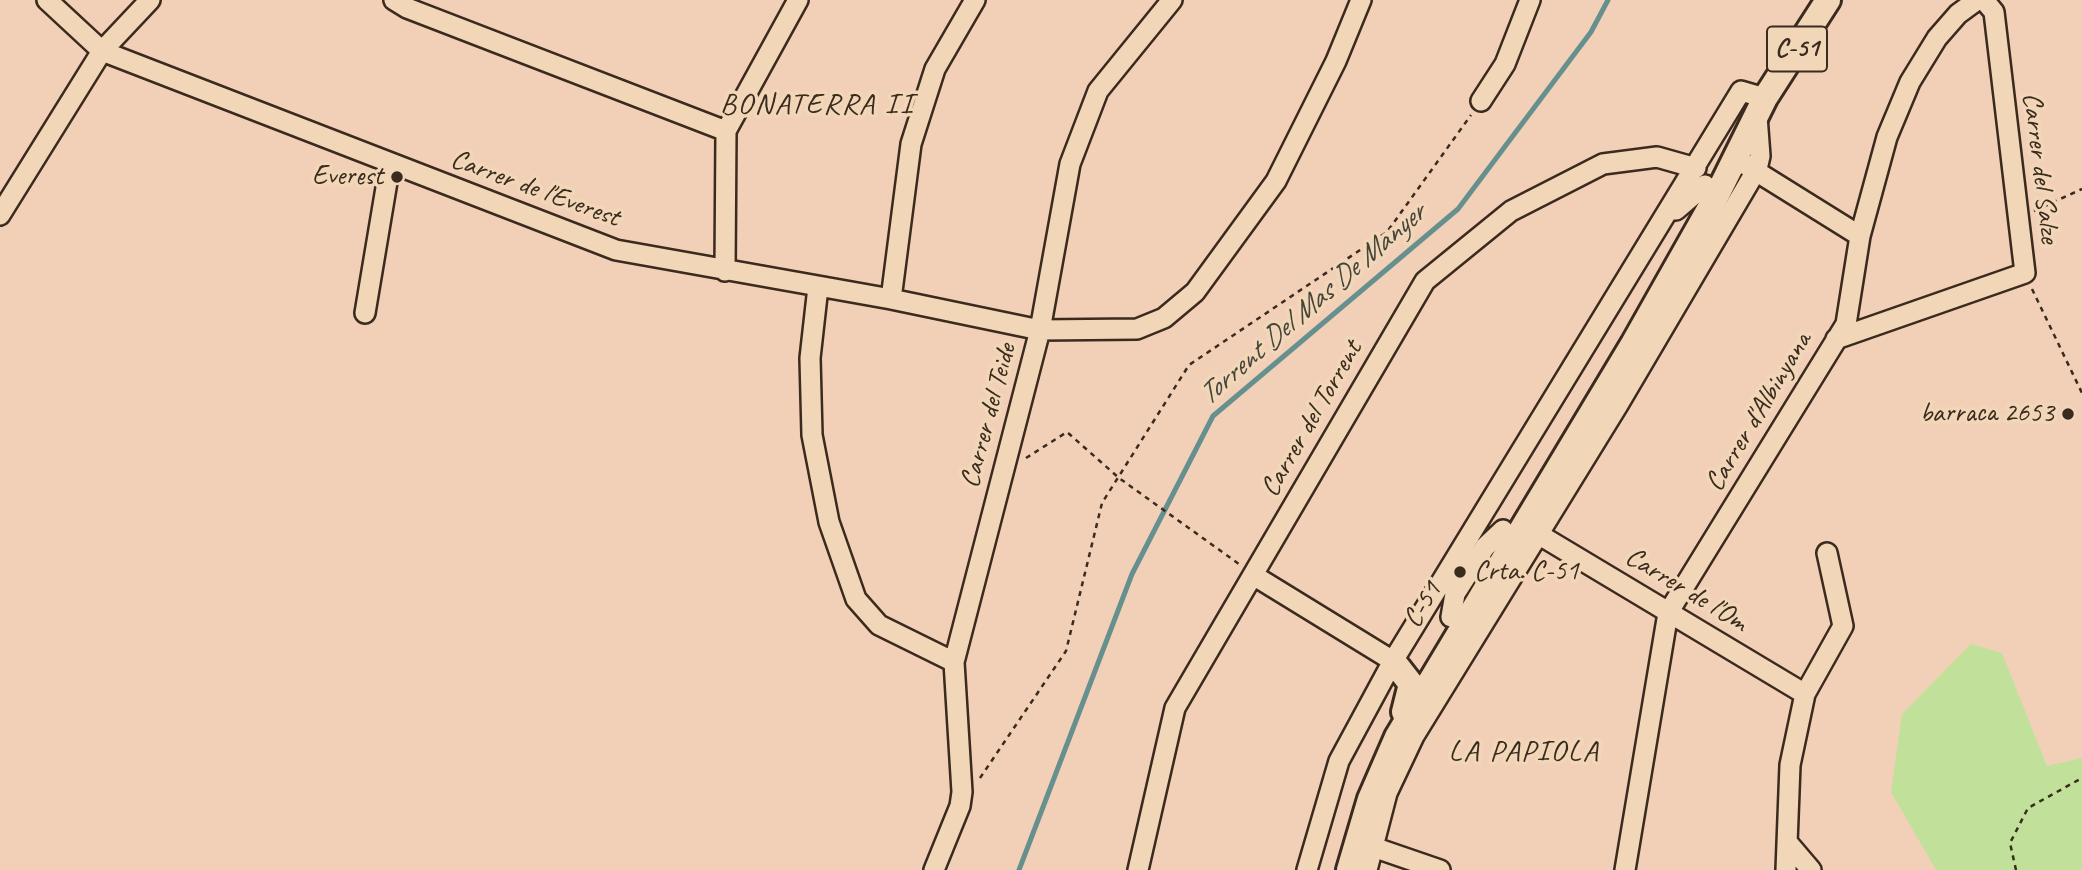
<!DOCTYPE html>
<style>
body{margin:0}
canvas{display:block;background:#f2d0b8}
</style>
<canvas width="2082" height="870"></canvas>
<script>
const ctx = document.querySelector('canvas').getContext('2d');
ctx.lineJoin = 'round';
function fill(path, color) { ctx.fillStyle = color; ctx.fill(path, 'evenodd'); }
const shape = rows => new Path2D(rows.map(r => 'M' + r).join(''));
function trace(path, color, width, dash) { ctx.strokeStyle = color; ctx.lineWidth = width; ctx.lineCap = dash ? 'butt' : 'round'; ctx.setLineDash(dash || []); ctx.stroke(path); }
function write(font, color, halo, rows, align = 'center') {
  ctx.font = font + ' Caveat,sans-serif'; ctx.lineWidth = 7; ctx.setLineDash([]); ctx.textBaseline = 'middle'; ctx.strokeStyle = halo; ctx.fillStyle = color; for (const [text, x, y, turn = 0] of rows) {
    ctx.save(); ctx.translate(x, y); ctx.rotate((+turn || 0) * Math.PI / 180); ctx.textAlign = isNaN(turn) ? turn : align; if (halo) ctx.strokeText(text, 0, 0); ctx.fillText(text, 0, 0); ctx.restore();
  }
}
fill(shape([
 [1971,644,2002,653,2047,766,2082,758,2082,870,1936,870,1891,792,1902,714]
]), '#c1e19a');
trace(shape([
 [1019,870,1132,574,1213,416,1458,209,1591,32,1608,0]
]), '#66908e', 5);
const minor = shape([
 [47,0,102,51,616,250,891,299,1040,330,1137,329,1164,318,1195,292,1276,181,1336,61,1361,0],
 [394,0,407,8,726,131],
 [1481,101,1505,64,1530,0],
 [1746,165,1860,236],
 [1676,210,1705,185],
 [0,215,102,51,150,0],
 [725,271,726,131,798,0],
 [818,287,810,358,812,435,829,522,856,599,879,625,954,662],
 [891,299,911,144,935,69,975,0],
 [365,313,390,164],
 [1836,339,2025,273,1994,12,1984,0],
 [1538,534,1805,694],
 [1253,575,1393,661],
 [1451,617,1455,594,1485,547,1503,530],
 [1788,843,1811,870],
 [1373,847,1440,870],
 [934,870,960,806,962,792,954,662,1040,330,1070,164,1098,91,1172,0],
 [1138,870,1175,708,1425,281,1511,211,1603,164,1657,157,1696,168],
 [1307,870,1339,761,1393,661,1741,91,1765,98],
 [1367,870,1387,793,1414,736,1618,405,1757,169,1760,156,1757,116],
 [1625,870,1668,613,1846,324,1860,236,1887,137,1910,82,1937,38,1958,14,1977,0],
 [1786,870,1790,765,1805,694,1843,626,1827,553]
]);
const major = shape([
 [1393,661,1411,684,1404,712],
 [1349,870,1370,799,1397,737,1633,344,1716,197,1765,98,1828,0]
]);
trace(minor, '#3b2a1e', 24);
trace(major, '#3b2a1e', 30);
trace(shape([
 [2034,211,2082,189],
 [2032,289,2082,393],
 [1026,458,1067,432,1119,478,1239,564],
 [980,778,1066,651,1102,503,1189,365,1387,232,1471,115],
 [2016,870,2010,843,2028,808,2082,778]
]), '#3b2a1e', 2.5, [5, 5]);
trace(minor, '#f1d6b8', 19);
trace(major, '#f1d6b8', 24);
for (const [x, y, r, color] of [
 [397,177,7,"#3b2a1e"],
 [2068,414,7,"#3b2a1e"],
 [1460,572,7,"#3b2a1e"]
]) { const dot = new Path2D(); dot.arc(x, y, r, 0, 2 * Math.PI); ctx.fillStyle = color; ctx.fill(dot); trace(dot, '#f1d6b8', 2.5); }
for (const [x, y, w] of [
 [1797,49,60]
]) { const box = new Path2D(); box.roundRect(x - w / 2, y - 22.5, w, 45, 5); ctx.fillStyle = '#f1d6b8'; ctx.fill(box); trace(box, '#3b2a1e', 2); }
write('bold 26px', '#3b2a1e', null, [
 ["C-51",1797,49]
]);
write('28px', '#3b2a1e', '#f1d6b8', [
 ["Carrer del Salze",2040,168,83],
 ["Carrer de l'Everest",535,189,20],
 ["Carrer d'Albinyana",1759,412,-59],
 ["Carrer del Teide",989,416,-75],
 ["Carrer del Torrent",1312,419,-60],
 ["Carrer de l'Om",1686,590,31],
 ["C-51",1423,605,-59]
]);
write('28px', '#3b2a1e', '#f1d6b8', [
 ["Everest",383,177],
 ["barraca 2653",2054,414],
 ["Crta. C-51",1474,572,"left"]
], 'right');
ctx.letterSpacing = '2px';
write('30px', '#3b2a1e', '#f1d6b8', [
 ["BONATERRA II",817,105],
 ["LA PAPIOLA",1524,752]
]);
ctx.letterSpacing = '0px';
write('italic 30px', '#46443a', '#f1d6b8', [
 ["Torrent Del Mas De Manyer",1312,305,-41]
]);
</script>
